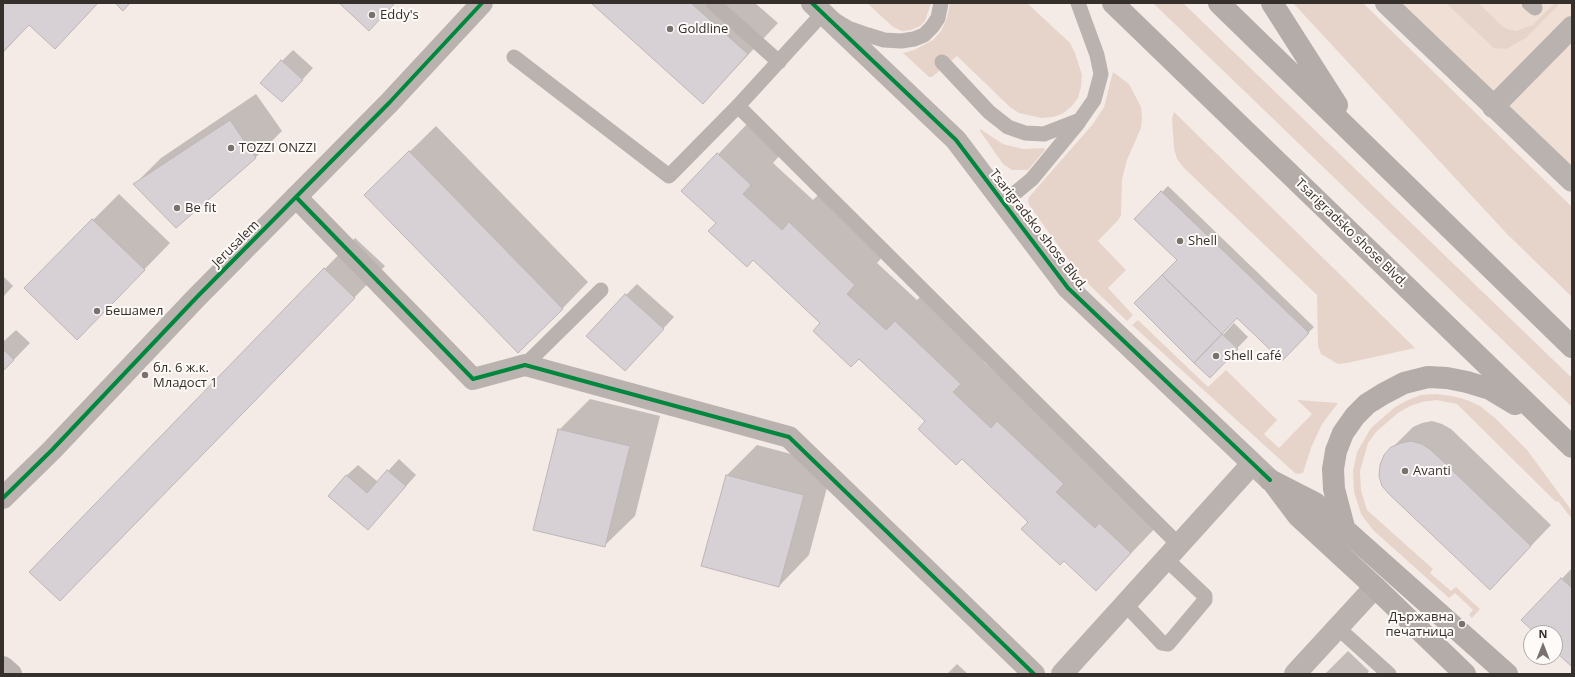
<!DOCTYPE html>
<meta charset="utf-8">
<style>
body{margin:0}
#map{position:relative;width:1575px;height:677px;overflow:hidden;background:#f5ebe6;font-family:"Open Sans",sans-serif}
canvas{display:block}
.frame{position:absolute;inset:0;border:4px solid #36302c;pointer-events:none}
.north{position:absolute;left:1523px;top:625px;width:40px;height:40px;box-sizing:border-box;background:#fefaf8;border:1px solid #aea9a6;border-radius:50%;rotate:0deg;font-size:11px;font-weight:700;line-height:16px;text-align:center;color:#36302c}
.north::after{content:'';display:block;margin:auto;width:14px;height:18px;background:#79716d;clip-path:polygon(50% 0,100% 100%,50% 72%,0 100%)}
</style>
<div id="map">
<canvas width="1575" height="677"></canvas>
<div class="frame"></div>
<div class="north">N</div>
</div>
<script>
const ctx = document.querySelector('canvas').getContext('2d');
ctx.lineJoin = 'round';
function fill(path, color) { ctx.fillStyle = color; ctx.fill(path, 'evenodd'); }
const shape = rows => new Path2D(rows.map(r => 'M' + r).join(''));
function trace(path, color, width, dash) { ctx.strokeStyle = color; ctx.lineWidth = width; ctx.lineCap = dash ? 'butt' : 'round'; ctx.setLineDash(dash || []); ctx.stroke(path); }
function write(font, color, halo, rows, align = 'center') {
  ctx.font = font + ' "Open Sans",sans-serif'; ctx.lineWidth = 4; ctx.setLineDash([]); ctx.textBaseline = 'middle'; ctx.strokeStyle = halo; ctx.fillStyle = color; for (const [text, x, y, turn = 0] of rows) {
    ctx.save(); ctx.translate(x, y); ctx.rotate((+turn || 0) * Math.PI / 180); ctx.textAlign = isNaN(turn) ? turn : align; if (halo) ctx.strokeText(text, 0, 0); ctx.fillText(text, 0, 0); ctx.restore();
  }
}
fill(shape([
 [1386,3,1572,3,1572,181]
]), '#efdfd5');
fill(shape([
 [867,3,931,3,925,21,920,26,911,30,902,31,893,27],
 [950,3,1027,3,1070,43,1075,53,1082,75,1081,87,1078,98,1071,107,1062,114,1053,117,1041,118,1019,113,1010,107,957,56,932,77,929,77,903,53,914,50,933,40,941,31,947,18],
 [1153,3,1183,3,1572,378,1572,407],
 [1293,3,1363,3,1572,207,1572,297,1507,234],
 [1446,3,1478,3,1502,26,1507,29,1516,31,1533,25,1555,3,1560,3,1526,38,1506,49,1494,48],
 [1113,72,1129,84,1141,107,1142,118,1141,128,1127,160,1122,179,1121,215,1119,219,1098,241,1126,270,1108,288,1133,315,1127,321,1081,277,1029,205,1028,201,1029,197,1093,124,1104,107],
 [1174,112,1415,348,1347,363,1338,364,1321,354,1318,346,1317,295,1184,168,1177,159,1174,148,1172,118],
 [980,129,1003,144,1023,149,1044,148,1045,150,1028,170,1012,170,1003,164,980,131],
 [1138,320,1208,387,1226,370,1277,420,1264,434,1279,448,1312,414,1297,400,1338,403,1322,424,1311,448,1303,473,1296,474,1132,325],
 [1436,394,1452,396,1467,400,1480,406,1495,418,1527,450,1572,511,1572,519,1558,501,1556,502,1457,404,1436,400,1422,402,1410,406,1398,413,1376,432,1368,443,1360,471,1361,490,1367,510,1433,569,1430,573,1451,591,1456,587,1480,609,1472,618,1469,615,1473,610,1455,593,1449,598,1373,530,1361,514,1354,492,1353,471,1357,452,1371,428,1395,407,1408,400,1421,395]
]), '#e6d4ca');
fill(shape([
 [3,3,98,3,55,48,29,24,3,53],
 [592,3,755,3,778,23,703,103],
 [293,50,313,68,293,90,282,61],
 [256,94,282,131,256,157,176,227,135,184,161,158],
 [748,123,781,154,773,163,813,200,820,193,885,254,877,263,917,300,926,291,991,352,983,361,1161,522,1096,590,1030,522,927,421,683,191],
 [436,126,588,282,562,309,392,169],
 [1168,186,1314,327,1282,359,1237,316,1220,334,1222,336,1234,323,1248,337,1210,376,1178,260,1136,219],
 [119,194,170,243,103,312,25,288],
 [355,238,385,266,90,570,30,571],
 [3,276,13,286,3,297],
 [637,284,674,317,636,358,626,295],
 [16,330,30,343,3,371,3,340,4,341],
 [590,399,660,416,635,516,604,546,559,430],
 [1432,421,1442,424,1451,429,1551,525,1510,568,1392,448,1413,427,1422,423],
 [757,445,833,465,809,555,779,586,727,475],
 [399,459,416,475,368,529,346,476,358,465,378,482],
 [1572,568,1572,666,1555,650,1555,633,1537,633,1523,620],
 [1348,651,1369,671,1367,674,1325,674],
 [957,664,968,674,947,674]
]), '#0003');
const building = shape([
 [3,3,98,3,55,49,29,25,3,52,3,3],
 [115,3,130,3,123,11,115,3],
 [339,3,395,3,369,31,339,3],
 [591,3,691,3,748,54,703,104,591,3],
 [281,60,303,80,282,102,260,83,281,60],
 [230,120,256,158,176,228,133,184,230,120],
 [409,151,563,309,518,353,364,195,409,151],
 [717,153,751,185,743,194,782,230,789,222,855,285,847,294,886,330,895,321,961,384,953,392,991,428,997,421,1064,484,1056,492,1095,528,1099,523,1131,553,1096,591,1064,561,1060,565,1021,529,1028,522,962,459,956,465,918,429,925,421,859,359,851,367,813,331,820,323,753,260,747,267,708,231,716,223,681,191,717,153],
 [1161,191,1309,333,1282,361,1237,318,1222,334,1162,275,1177,260,1134,219,1161,191],
 [92,219,145,270,77,340,24,288,92,219],
 [324,268,355,298,60,601,29,572,324,268],
 [1162,275,1222,334,1194,363,1134,303,1162,275],
 [625,294,664,329,625,371,586,336,625,294],
 [1222,334,1238,349,1210,378,1194,363,1222,334],
 [3,349,14,360,3,371,3,349],
 [558,429,630,446,605,547,533,530,558,429],
 [1411,441,1422,444,1431,450,1531,546,1490,590,1389,494,1382,486,1379,476,1380,465,1384,455,1391,447,1401,443,1411,441],
 [387,470,406,486,368,530,328,496,346,475,367,493,387,470],
 [726,475,804,495,779,587,701,566,726,475],
 [1561,578,1572,588,1572,667,1555,651,1555,633,1535,633,1521,620,1561,578]
]);
fill(building, '#d7d1d6');
trace(building, '#bcb6b7', 1);
trace(shape([
 [713,3,779,62],
 [1529,3,1535,8],
 [514,57,669,176,738,106,823,13,848,28,868,35,884,40,901,41,914,39,924,35,932,27,938,18,941,3],
 [942,62,989,112,1008,127,1025,133,1044,134,1080,120,1094,100,1101,74,1097,55,1078,3],
 [738,106,1179,545],
 [1003,203,1032,179,1079,122],
 [525,365,601,290],
 [1125,604,1162,643,1168,644,1205,600,1205,596,1166,559],
 [1338,628,1389,674]
]), '#b9b2ae', 15);
trace(shape([
 [812,3,956,140,1068,288,1270,480],
 [1386,3,1572,181],
 [1493,107,1572,27],
 [296,197,473,379,525,365,789,437,1034,674],
 [3,667,11,674],
 [1062,674,1252,464],
 [1295,674,1375,587]
]), '#b9b2ae', 22);
trace(shape([
 [3,498,52,450,196,298,389,103,482,3]
]), '#b9b2ae', 22);
trace(shape([
 [1113,3,1572,447],
 [1219,3,1572,347],
 [1272,3,1337,105],
 [1270,480,1315,503,1507,674],
 [1274,484,1298,516,1375,587,1465,674],
 [1344,527,1334,489,1333,469,1336,451,1343,433,1355,416,1367,404,1383,394,1404,383,1428,377,1447,378,1467,382,1490,389,1515,404]
]), '#b4aca8', 22);
trace(shape([
 [812,3,956,140,1068,288,1270,480],
 [296,197,473,379,525,365,789,437,1034,674],
 [3,498,52,450,196,298,389,103,482,3]
]), '#00873e', 4);
for (const [x, y, r, color] of [
 [372,15,4,"#79716d"],
 [670,29,4,"#79716d"],
 [231,148,4,"#79716d"],
 [177,208,4,"#79716d"],
 [1180,241,4,"#79716d"],
 [97,311,4,"#79716d"],
 [1216,356,4,"#79716d"],
 [145,375,4,"#79716d"],
 [1405,471,4,"#79716d"],
 [1462,624,4,"#79716d"]
]) { const dot = new Path2D(); dot.arc(x, y, r, 0, 2 * Math.PI); ctx.fillStyle = color; ctx.fill(dot); trace(dot, '#fefaf8', 1.5); }
write('13px', '#36302c', '#fefaf8', [
 ["Eddy's",380,15],
 ["Goldline",678,29],
 ["TOZZI ONZZI",239,148],
 ["Be fit",185,208],
 ["Shell",1188,241],
 ["Бешамел",105,311],
 ["Shell café",1224,356],
 ["бл. 6 ж.к.",153,368],
 ["Младост 1",153,383],
 ["Avanti",1413,471],
 ["Държавна",1454,617,"right"],
 ["печатница",1454,632,"right"]
], 'left');
write('13px', '#36302c', '#fefaf8', [
 ["Tsarigradsko shose Blvd.",1038,230,52],
 ["Tsarigradsko shose Blvd.",1351,233,44],
 ["Jerusalem",236,244,-45]
]);
</script>
